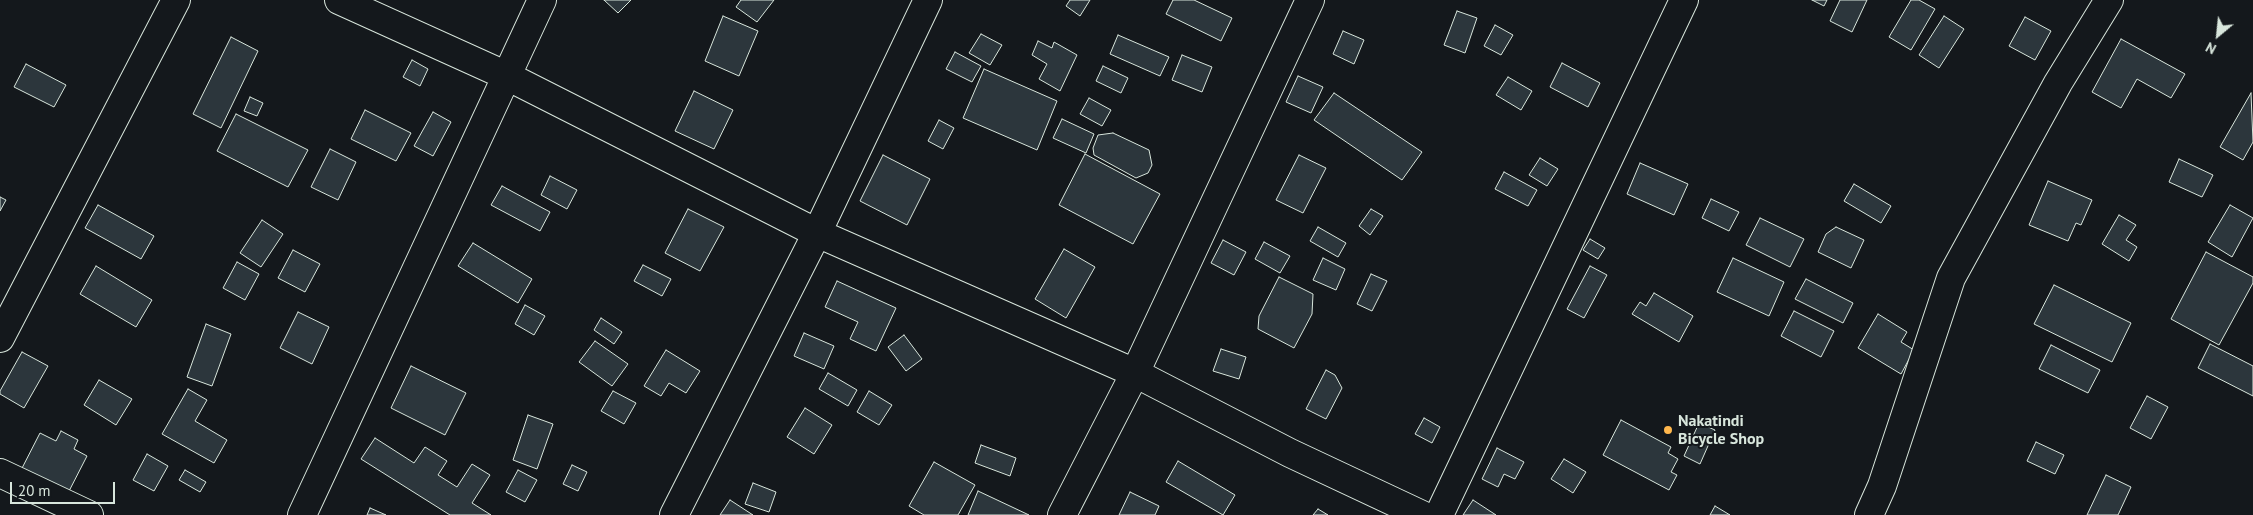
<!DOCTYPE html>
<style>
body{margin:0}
#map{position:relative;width:2253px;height:515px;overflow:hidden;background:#14181c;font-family:"PT Sans",sans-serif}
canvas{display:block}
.north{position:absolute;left:2193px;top:10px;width:50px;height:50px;-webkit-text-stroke:4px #14181c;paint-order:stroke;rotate:208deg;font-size:14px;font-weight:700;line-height:20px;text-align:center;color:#d8e6dc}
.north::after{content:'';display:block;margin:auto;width:18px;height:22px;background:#d8e6dc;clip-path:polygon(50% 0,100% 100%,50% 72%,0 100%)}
.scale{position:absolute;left:10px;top:482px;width:105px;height:22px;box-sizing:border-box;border:2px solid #d8e6dc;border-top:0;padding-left:6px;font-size:15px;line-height:18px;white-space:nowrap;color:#d8e6dc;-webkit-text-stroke:4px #14181c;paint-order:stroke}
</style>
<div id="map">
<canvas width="2253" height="515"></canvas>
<div class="north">N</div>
<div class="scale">20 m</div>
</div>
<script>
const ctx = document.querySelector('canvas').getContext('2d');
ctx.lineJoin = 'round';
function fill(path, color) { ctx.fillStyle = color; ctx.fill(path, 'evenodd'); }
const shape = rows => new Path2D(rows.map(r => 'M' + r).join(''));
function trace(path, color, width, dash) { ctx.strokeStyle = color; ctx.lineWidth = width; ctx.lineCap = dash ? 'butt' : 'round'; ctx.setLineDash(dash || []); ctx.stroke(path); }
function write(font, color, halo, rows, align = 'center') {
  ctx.font = font + ' "PT Sans",sans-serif'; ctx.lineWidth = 4; ctx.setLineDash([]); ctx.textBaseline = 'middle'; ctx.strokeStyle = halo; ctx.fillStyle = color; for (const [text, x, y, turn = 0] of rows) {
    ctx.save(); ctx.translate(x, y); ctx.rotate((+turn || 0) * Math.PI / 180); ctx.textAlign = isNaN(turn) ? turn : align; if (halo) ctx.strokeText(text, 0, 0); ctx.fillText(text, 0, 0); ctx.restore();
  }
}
const building = shape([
 [604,0,631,0,618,13,604,0],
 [741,0,774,0,757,22,736,7,741,0],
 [1070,0,1090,0,1080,16,1066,6,1070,0],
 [1173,0,1194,0,1232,18,1221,41,1166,14,1173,0],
 [1812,0,1827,0,1824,6,1812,0],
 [1840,0,1867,0,1852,32,1830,21,1840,0],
 [1911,0,1919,0,1935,9,1911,50,1889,37,1911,0],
 [1457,11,1477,18,1465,53,1444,45,1457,11],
 [723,16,758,31,739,76,705,61,723,16],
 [1944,16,1964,29,1939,68,1919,55,1944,16],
 [2025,17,2051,31,2035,60,2009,46,2025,17],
 [1495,25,1513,35,1501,55,1484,46,1495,25],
 [1343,31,1364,40,1354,64,1333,54,1343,31],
 [981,34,1002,45,990,65,969,53,981,34],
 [1118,35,1169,57,1160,76,1110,54,1118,35],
 [231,37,258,51,221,128,193,114,231,37],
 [2121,39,2185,74,2171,98,2137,79,2121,108,2092,92,2121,39],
 [1038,41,1052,48,1054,42,1077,55,1060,91,1039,79,1047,64,1032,55,1038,41],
 [955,52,981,66,972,82,946,69,955,52],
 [1182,55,1212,67,1202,92,1172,80,1182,55],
 [412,60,428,69,420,86,403,77,412,60],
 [1562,63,1600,83,1588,107,1550,87,1562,63],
 [26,64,66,85,54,107,14,87,26,64],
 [1103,66,1128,78,1121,93,1096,81,1103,66],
 [984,69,1057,101,1037,150,963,118,984,69],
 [1298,76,1323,87,1311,113,1286,102,1298,76],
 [1508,77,1532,91,1521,110,1496,95,1508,77],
 [694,91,733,110,714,149,675,131,694,91],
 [1334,93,1422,152,1402,180,1314,120,1334,93],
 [2251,93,2253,142,2243,160,2220,147,2251,93],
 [250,97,263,103,257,116,244,111,250,97],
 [1089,98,1111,110,1102,126,1080,114,1089,98],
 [365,110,411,133,396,161,351,139,365,110],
 [433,112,451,122,433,156,414,146,433,112],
 [236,114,308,150,288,187,217,151,236,114],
 [1062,119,1094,134,1086,153,1053,138,1062,119],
 [939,120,954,128,943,149,928,141,939,120],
 [1113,133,1149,150,1152,165,1148,173,1136,178,1094,155,1093,148,1098,135,1113,133],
 [330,149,356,162,338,200,311,187,330,149],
 [1085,154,1160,194,1133,244,1059,205,1085,154],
 [883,155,930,179,907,225,860,201,883,155],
 [1299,155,1326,168,1303,213,1276,200,1299,155],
 [1540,158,1558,169,1547,186,1529,175,1540,158],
 [2179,159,2213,175,2202,197,2169,182,2179,159],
 [1640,163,1688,184,1674,215,1627,194,1640,163],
 [1504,172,1537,190,1528,206,1495,189,1504,172],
 [550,176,577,190,567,209,541,195,550,176],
 [2048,181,2092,200,2081,225,2076,223,2068,241,2029,225,2048,181],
 [1854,184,1891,206,1881,223,1844,201,1854,184],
 [502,186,550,212,540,231,491,205,502,186],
 [0,197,6,200,0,211,0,197],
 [1711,199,1739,212,1729,231,1702,218,1711,199],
 [98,205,154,236,141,259,85,228,98,205],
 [2230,205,2253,218,2232,257,2208,242,2230,205],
 [688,209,724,227,700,271,665,253,688,209],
 [1371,209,1383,216,1370,235,1359,226,1371,209],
 [2119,215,2136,225,2126,240,2137,247,2129,261,2102,244,2119,215],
 [1760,218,1804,239,1790,267,1746,245,1760,218],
 [262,220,283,234,261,267,240,253,262,220],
 [1318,227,1346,243,1338,257,1310,241,1318,227],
 [1836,227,1864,240,1851,268,1818,252,1826,234,1836,227],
 [1590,239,1605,248,1598,259,1583,250,1590,239],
 [1223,240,1246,252,1234,275,1211,263,1223,240],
 [1264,242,1290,256,1280,273,1255,259,1264,242],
 [473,243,532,279,518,303,458,266,473,243],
 [1064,249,1095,267,1066,318,1035,299,1064,249],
 [293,250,320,264,305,292,278,278,293,250],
 [2206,252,2253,277,2253,283,2219,345,2171,319,2206,252],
 [1323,258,1345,269,1336,290,1313,280,1323,258],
 [1733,258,1784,282,1769,316,1717,292,1733,258],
 [237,262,259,274,245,300,223,288,237,262],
 [643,265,671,279,662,296,634,281,643,265],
 [96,266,152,300,136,327,80,294,96,266],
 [1590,266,1607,275,1584,318,1567,309,1590,266],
 [1371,274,1387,281,1372,311,1357,304,1371,274],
 [1279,277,1313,294,1312,314,1294,348,1258,329,1259,316,1279,277],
 [1806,279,1853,303,1843,323,1795,299,1806,279],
 [837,281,896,308,876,351,850,339,858,322,825,307,837,281],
 [2054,285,2131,323,2112,362,2034,324,2054,285],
 [1654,293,1693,316,1679,342,1632,314,1640,302,1646,306,1654,293],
 [525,305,545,316,534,335,515,324,525,305],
 [1794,311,1834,331,1821,357,1781,336,1794,311],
 [298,312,329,327,312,364,280,348,298,312],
 [1878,314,1907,332,1901,342,1914,350,1901,374,1858,348,1878,314],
 [601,318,622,332,614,344,594,330,601,318],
 [206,324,231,334,212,386,187,377,206,324],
 [804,333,834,346,824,369,794,356,804,333],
 [904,335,922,359,906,371,888,347,904,335],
 [595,341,628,364,612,386,579,362,595,341],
 [2210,344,2253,366,2253,396,2198,368,2210,344],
 [2051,345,2100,370,2088,393,2039,369,2051,345],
 [1221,349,1246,357,1239,379,1213,371,1221,349],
 [666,350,700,371,686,393,669,383,661,396,644,386,666,350],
 [22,352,48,366,24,408,0,394,0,391,22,352],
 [411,366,466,393,445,435,391,408,411,366],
 [1326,370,1335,375,1342,388,1326,419,1306,409,1326,370],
 [828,373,857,390,848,406,819,389,828,373],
 [99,380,132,399,116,425,84,405,99,380],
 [188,389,207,400,195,421,227,440,214,463,162,434,188,389],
 [613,391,636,403,624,424,601,411,613,391],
 [869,391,892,405,879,425,857,412,869,391],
 [2147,396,2168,407,2151,439,2130,428,2147,396],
 [805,408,832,425,814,454,787,437,805,408],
 [528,415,553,424,537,469,513,460,528,415],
 [1424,418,1440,427,1432,443,1415,434,1424,418],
 [1621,420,1671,447,1668,453,1678,459,1671,472,1677,475,1669,490,1603,455,1621,420],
 [1699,423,1715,430,1700,464,1684,456,1699,423],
 [61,431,78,440,74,449,87,456,66,497,19,474,40,433,56,441,61,431],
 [375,438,414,463,425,447,447,461,438,475,457,487,472,464,490,475,472,503,491,515,450,515,361,459,375,438],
 [2036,442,2064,455,2055,474,2027,461,2036,442],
 [981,445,1016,458,1010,476,975,463,981,445],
 [1497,448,1524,462,1515,479,1504,474,1498,487,1482,479,1497,448],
 [147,454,168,466,154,491,133,480,147,454],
 [1564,459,1586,472,1573,493,1551,479,1564,459],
 [1178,461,1235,495,1223,515,1166,482,1178,461],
 [934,462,975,485,958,515,924,515,909,506,934,462],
 [572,465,587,472,578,491,563,484,572,465],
 [185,470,206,482,200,492,179,480,185,470],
 [518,470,537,480,525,502,506,492,518,470],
 [2106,475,2131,487,2118,515,2087,515,2106,475],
 [753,483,776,492,769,512,745,504,753,483],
 [978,491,1029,515,968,515,978,491],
 [1130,492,1159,506,1155,515,1119,515,1130,492],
 [730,500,753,515,720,515,730,500],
 [1473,500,1496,515,1463,515,1473,500],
 [1715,506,1730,515,1710,515,1715,506],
 [370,508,386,515,367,515,370,508],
 [1318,509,1328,515,1313,515,1318,509]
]);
fill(building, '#2c363c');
trace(building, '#d8e6dc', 1);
const minor = shape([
 [339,0,507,76,817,233,1135,373,1290,453,1422,515],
 [0,338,176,0],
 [0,473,89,515],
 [302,515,542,0],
 [674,515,817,233,928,0],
 [1062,515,1135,373,1310,0],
 [1439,515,1684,0],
 [1869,515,1882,486,1951,278,2058,83,2109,0]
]);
trace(minor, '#d8e6dc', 30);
trace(minor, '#14181c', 28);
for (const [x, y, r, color] of [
 [1668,430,5,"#ffb74d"]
]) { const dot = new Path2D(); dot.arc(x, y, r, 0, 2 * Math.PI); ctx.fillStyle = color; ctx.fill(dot); trace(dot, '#14181c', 2); }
write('bold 16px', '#d8e6dc', '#14181c', [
 ["Nakatindi",1678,421],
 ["Bicycle Shop",1678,439]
], 'left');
</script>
